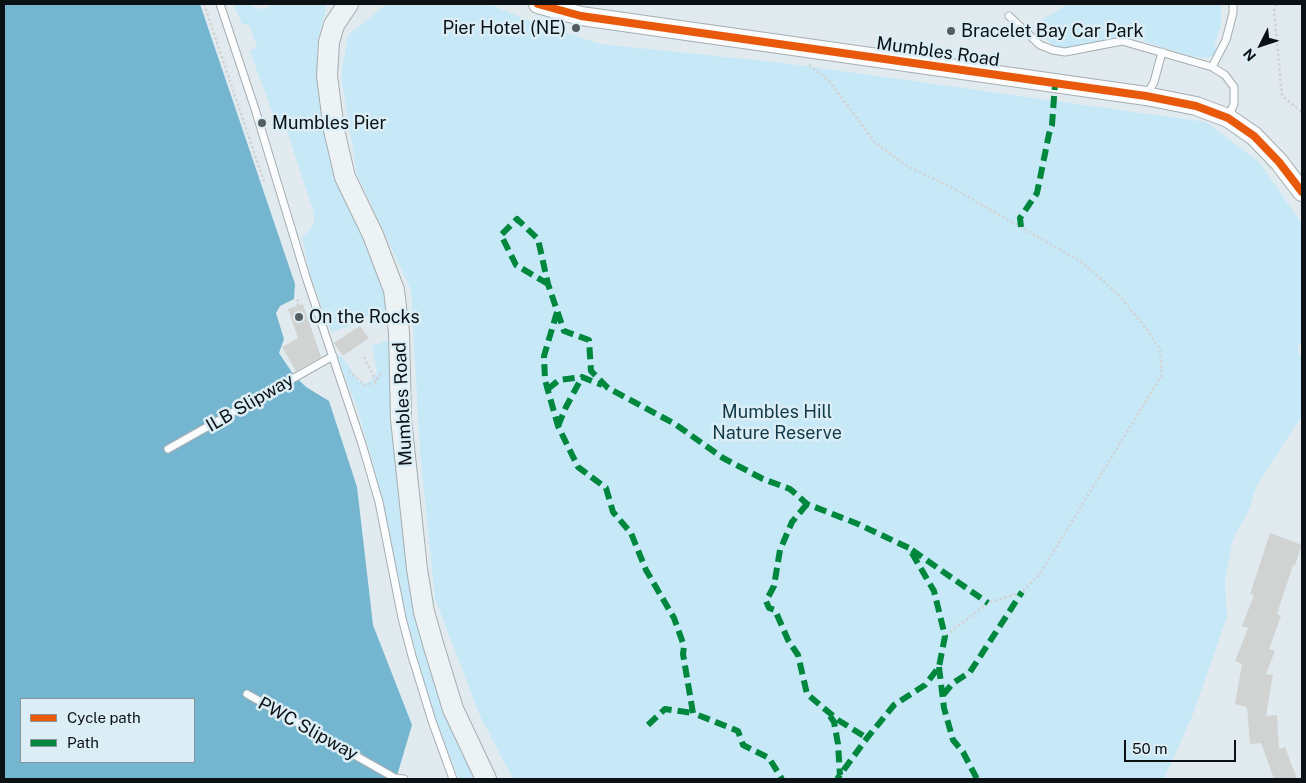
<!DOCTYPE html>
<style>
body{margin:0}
#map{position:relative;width:1306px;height:783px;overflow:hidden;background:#e1ebef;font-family:"Public Sans",sans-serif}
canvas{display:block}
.frame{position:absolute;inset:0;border:5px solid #0b1114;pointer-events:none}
.legend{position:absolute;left:20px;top:698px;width:175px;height:65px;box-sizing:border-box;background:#dbedf5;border:1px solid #88959b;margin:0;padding:6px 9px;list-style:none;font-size:15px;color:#0b1114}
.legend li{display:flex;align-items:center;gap:10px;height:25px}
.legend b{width:25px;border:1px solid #88959b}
.north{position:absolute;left:1236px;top:20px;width:50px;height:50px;-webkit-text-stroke:4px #dbedf5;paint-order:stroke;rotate:229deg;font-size:14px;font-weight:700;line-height:20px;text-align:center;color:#0b1114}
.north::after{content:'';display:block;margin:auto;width:18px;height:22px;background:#0b1114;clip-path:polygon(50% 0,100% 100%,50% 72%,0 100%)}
.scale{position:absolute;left:1124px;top:740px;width:112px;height:22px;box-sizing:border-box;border:2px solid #0b1114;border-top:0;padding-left:6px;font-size:15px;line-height:18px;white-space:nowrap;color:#0b1114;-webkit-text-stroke:4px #dbedf5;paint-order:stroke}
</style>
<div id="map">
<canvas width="1306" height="783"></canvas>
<div class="frame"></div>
<ul class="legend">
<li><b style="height:6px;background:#e8590c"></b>Cycle path</li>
<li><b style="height:6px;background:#00873e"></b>Path</li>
</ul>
<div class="north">N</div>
<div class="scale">50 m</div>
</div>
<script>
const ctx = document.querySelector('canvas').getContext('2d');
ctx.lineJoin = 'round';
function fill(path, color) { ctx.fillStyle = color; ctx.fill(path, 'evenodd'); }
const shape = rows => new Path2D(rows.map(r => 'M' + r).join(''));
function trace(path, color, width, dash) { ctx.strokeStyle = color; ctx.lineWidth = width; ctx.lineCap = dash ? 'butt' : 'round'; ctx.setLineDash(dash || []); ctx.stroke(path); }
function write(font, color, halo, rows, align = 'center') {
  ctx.font = font + ' "Public Sans",sans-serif'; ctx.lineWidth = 5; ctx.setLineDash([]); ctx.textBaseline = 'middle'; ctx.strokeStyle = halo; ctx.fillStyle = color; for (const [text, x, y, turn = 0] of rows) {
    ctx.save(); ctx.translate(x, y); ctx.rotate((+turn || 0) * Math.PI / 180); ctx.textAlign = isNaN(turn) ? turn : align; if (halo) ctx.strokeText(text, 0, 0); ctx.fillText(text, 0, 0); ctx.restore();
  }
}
fill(shape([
 [233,4,248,4,259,9,267,8,274,4,327,4,318,40,317,59,320,78,355,212,392,308,385,314,373,317,365,316,350,326,331,332,310,274,302,237,310,230,314,222,314,213,285,125,280,122,278,114,273,115,250,51,257,47,249,25,242,24],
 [387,4,489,4,520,17,600,44,784,63,1206,122,1260,163,1302,224,1302,341,1297,348,1302,360,1302,417,1299,420,1256,487,1249,510,1233,539,1225,580,1227,617,1193,714,1164,779,513,779,479,714,435,598,420,451,411,290,357,174,341,76,348,35],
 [1068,4,1221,4,1221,25,1214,46,1220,49,1217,54,1210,57,1203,58,1186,55,1132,37,1120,37,1065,49,1053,45,1040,34,1036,27,1043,19],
 [390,340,393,365,391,430,403,509,449,724,474,779,459,779,440,733,429,701,399,590,378,483,367,442,357,408,336,354,342,357,359,381,365,384,372,379,377,372,372,346]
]), '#c7e8f7');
fill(shape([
 [4,4,200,4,295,284,294,299,280,306,276,313,284,339,279,353,293,374,306,387,329,401,357,487,373,625,412,725,396,779,4,779],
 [21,699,194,699,194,762,21,762]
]), '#74b5cf');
fill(shape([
 [303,304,321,357,296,371,282,347,298,338,288,309],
 [360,326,369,338,343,356,334,343],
 [1270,533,1302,545,1295,565,1293,565,1277,614,1281,616,1269,649,1275,651,1266,674,1273,675,1266,716,1277,715,1279,749,1285,747,1297,779,1274,779,1261,743,1250,744,1247,707,1235,704,1242,664,1235,661,1248,628,1242,626,1254,595,1250,594]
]), '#d1d3d3');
const service = shape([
 [220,4,255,109,306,277,362,444,379,502,402,618,412,656,432,721,453,779],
 [1009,16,1040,45,1053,50,1065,52,1122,41,1212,67,1225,75,1234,87,1234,104,1228,117],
 [1212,67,1226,40,1233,13,1233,4],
 [1146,96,1154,82,1162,52],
 [168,449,333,356],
 [247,694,395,778,404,779]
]);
const tertiary = shape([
 [538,4,581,16,1146,96,1196,106,1228,118,1254,136,1279,162,1302,192]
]);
const secondary = shape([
 [348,4,334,25,329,42,327,76,334,130,345,177,373,235,394,290,399,332,401,419,417,569,424,612,434,647,453,709,486,779]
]);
trace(service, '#a5adb0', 9);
trace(tertiary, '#a5adb0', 20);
trace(secondary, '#a5adb0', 22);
trace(shape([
 [204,4,264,182],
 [1276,4,1274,11,1282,96,1302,112],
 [809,65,830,82,875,142,907,166,951,187,1083,263,1119,295,1148,331,1160,350,1162,375,1039,575,1022,592,988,603,945,636],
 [298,306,297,301,302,299],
 [364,357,376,381],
 [349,371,365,385,374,383,382,372]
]), '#d1d3d5', 2.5, [2.5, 2.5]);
trace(service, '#fafcfd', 7);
trace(tertiary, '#fafcfd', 18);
trace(secondary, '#edf3f5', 20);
trace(shape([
 [1021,227,1020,218,1037,193,1049,134,1052,125,1055,84],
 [548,284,516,265,501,235,517,219,538,239,548,284,564,331,589,340,591,371,608,388,675,424,723,458,763,479,790,489,807,504,858,524,909,548,934,591,945,636,939,667,925,685,894,705,867,738,837,779],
 [557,312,544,356,545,380,558,426,578,467,606,488,613,512,631,533,646,570,674,618,684,646,683,654,693,713,738,731,743,745,769,758,782,779],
 [548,389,559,380,582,377,602,385],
 [558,426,566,407,582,377],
 [807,504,792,522,780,550,774,586,766,601,769,608,775,610,788,640,798,655,807,694,838,720,867,738],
 [912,550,988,603],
 [939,667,944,708,953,740,963,752,977,779],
 [943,695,953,683,970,672,1022,592],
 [830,716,834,722,838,744,840,775],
 [648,725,665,709,693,713]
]), '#00873e', 6, [12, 6]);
trace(shape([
 [538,4,581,16,1146,96,1196,106,1228,118,1254,136,1279,162,1302,192]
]), '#e8590c', 8);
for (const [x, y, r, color] of [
 [576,28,5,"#565d61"],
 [951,31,5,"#565d61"],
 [262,123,5,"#565d61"],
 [299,317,5,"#565d61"]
]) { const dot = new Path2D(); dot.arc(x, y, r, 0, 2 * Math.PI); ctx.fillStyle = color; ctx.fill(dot); trace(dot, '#dbedf5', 2); }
write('18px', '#0b1114', '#dbedf5', [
 ["Pier Hotel (NE)",566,28,"right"],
 ["Bracelet Bay Car Park",961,31],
 ["Mumbles Pier",272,123],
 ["On the Rocks",309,317]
], 'left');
write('18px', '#0b1114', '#dbedf5', [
 ["Mumbles Road",938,52,8],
 ["ILB Slipway",250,403,-30],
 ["Mumbles Road",403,404,-93],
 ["PWC Slipway",308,729,29]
]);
write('18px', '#113948', '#dbedf5', [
 ["Mumbles Hill",777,412],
 ["Nature Reserve",777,433]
]);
</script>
